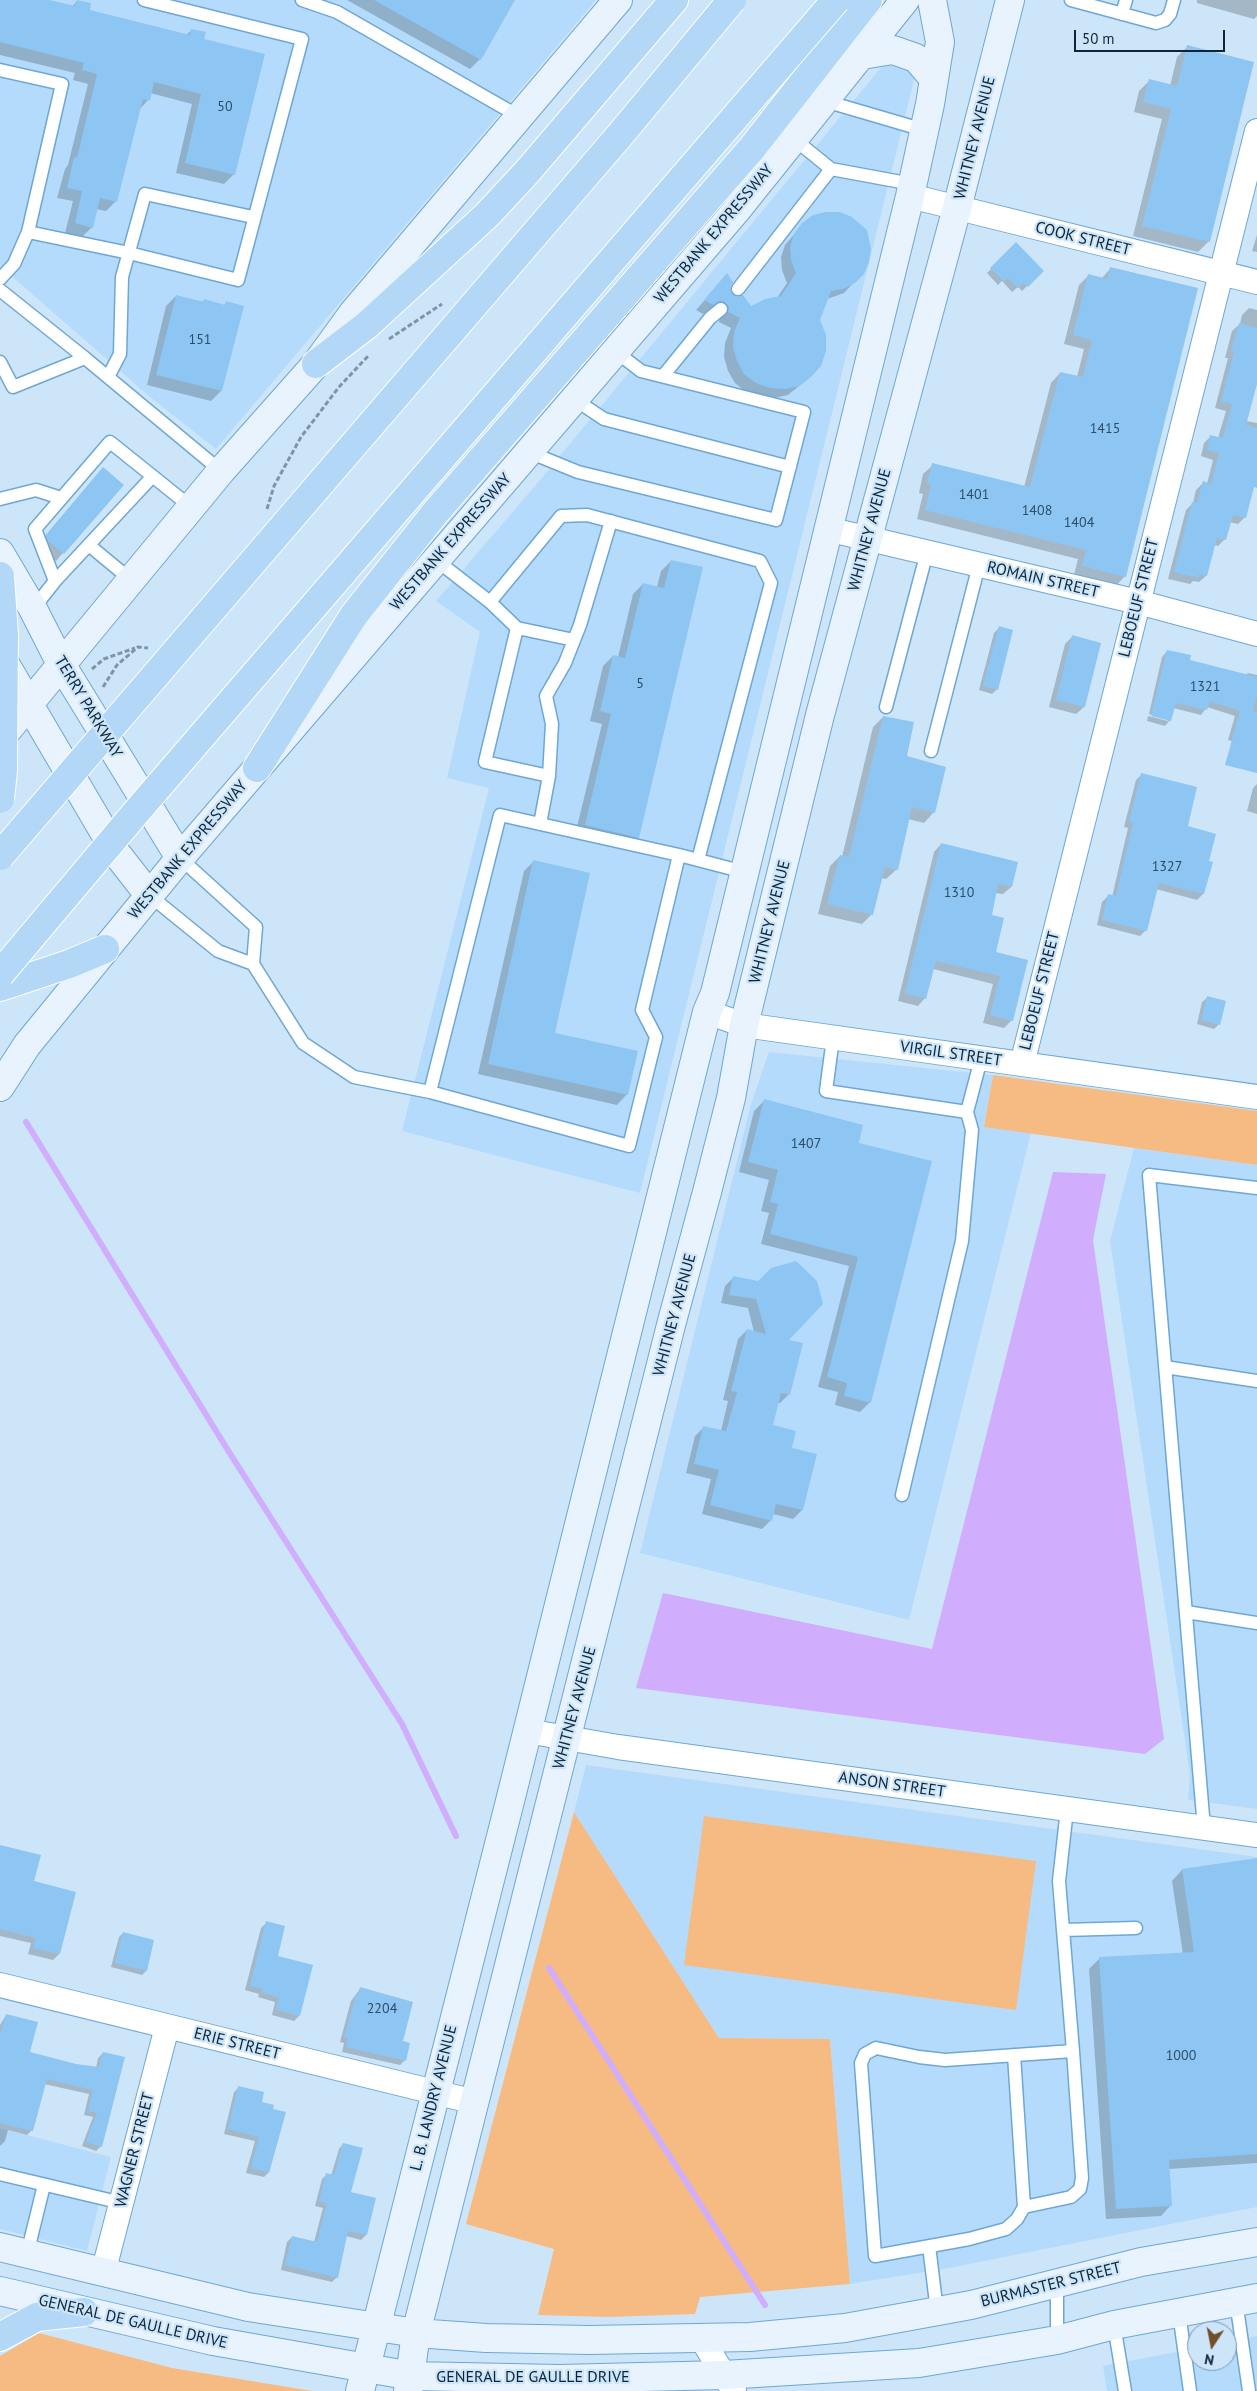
<!DOCTYPE html>
<style>
body{margin:0}
#map{position:relative;width:1257px;height:2391px;overflow:hidden;background:#cde5f9;font-family:"PT Sans",sans-serif}
canvas{display:block}
.north{position:absolute;left:1187px;top:2321px;width:50px;height:50px;box-sizing:border-box;background:#cde5f9;border:1px solid #8098ab;border-radius:50%;rotate:191deg;font-size:14px;font-weight:700;line-height:20px;text-align:center;color:#0d2537}
.north::after{content:'';display:block;margin:auto;width:18px;height:22px;background:#724e29;clip-path:polygon(50% 0,100% 100%,50% 72%,0 100%)}
.scale{position:absolute;left:1074px;top:30px;width:151px;height:22px;box-sizing:border-box;border:2px solid #0d2537;border-top:0;padding-left:6px;font-size:15px;line-height:18px;white-space:nowrap;color:#0d2537;-webkit-text-stroke:4px #cde5f9;paint-order:stroke}
</style>
<div id="map">
<canvas width="1257" height="2391"></canvas>
<div class="north">N</div>
<div class="scale">50 m</div>
</div>
<script>
const ctx = document.querySelector('canvas').getContext('2d');
ctx.lineJoin = 'round';
function fill(path, color) { ctx.fillStyle = color; ctx.fill(path, 'evenodd'); }
const shape = rows => new Path2D(rows.map(r => 'M' + r).join(''));
function trace(path, color, width, dash) { ctx.strokeStyle = color; ctx.lineWidth = width; ctx.lineCap = dash ? 'butt' : 'round'; ctx.setLineDash(dash || []); ctx.stroke(path); }
function write(font, color, halo, rows, align = 'center') {
  ctx.font = font + ' "PT Sans",sans-serif'; ctx.lineWidth = 4.5; ctx.setLineDash([]); ctx.textBaseline = 'middle'; ctx.strokeStyle = halo; ctx.fillStyle = color; for (const [text, x, y, turn = 0] of rows) {
    ctx.save(); ctx.translate(x, y); ctx.rotate((+turn || 0) * Math.PI / 180); ctx.textAlign = isNaN(turn) ? turn : align; if (halo) ctx.strokeText(text, 0, 0); ctx.fillText(text, 0, 0); ctx.restore();
  }
}
fill(shape([
 [0,0,596,0,216,449,150,397,0,266],
 [883,65,904,66,915,76,640,1193,402,1131,489,788,447,778,480,632,436,601,535,486],
 [769,1052,993,1075,984,1126,1031,1133,909,1620,640,1553,751,1104],
 [1134,1148,1257,1165,1257,1809,1188,1800,1190,1774,1110,1241],
 [586,1765,1257,1857,1257,2207,949,2268,850,2284,830,2039,719,2038,574,1812],
 [0,2128,111,2157,87,2251,0,2229],
 [1257,2336,1257,2391,1107,2391,1103,2366,1197,2348,1197,2361,1227,2361,1227,2342]
]), '#b5dbfc');
fill(shape([
 [993,1075,1257,1111,1257,1165,984,1127],
 [574,1812,719,2038,830,2039,850,2284,700,2297,695,2314,609,2317,538,2315,554,2249,466,2224],
 [704,1816,1036,1861,1016,2010,684,1965],
 [39,2333,172,2368,312,2391,0,2391,0,2356]
]), '#f6bb82');
fill(shape([
 [1053,1172,1106,1174,1093,1240,1164,1739,1145,1754,636,1688,663,1593,932,1649]
]), '#d0adfd');
fill(shape([
 [0,0,44,0,72,7,77,1,88,11,186,35,192,30,203,40,234,174,224,184,176,173,192,104,150,93,148,100,139,110,116,201,106,211,96,209,92,227,82,237,65,233,73,201,57,198,65,169,68,165,88,84,73,80,75,73,0,55],
 [347,0,508,0,512,2,480,59,470,69],
 [1197,0,1257,0,1257,16,1254,19,1197,3],
 [1187,47,1253,63,1208,242,1198,252,1133,236,1162,119,1134,112,1139,91,1149,81,1170,86,1177,57],
 [803,224,863,273,844,293,827,299,819,320,810,377,788,395,774,398,746,392,735,383,728,371,724,357,725,343,731,328,719,322,720,317,715,311,709,310,703,314,696,310,727,275,730,293,750,308,777,298,787,283,782,270,781,257,785,245],
 [1257,235,1257,252,1252,251],
 [1016,244,1042,271,1022,291,1018,287,1012,292,1002,281,998,285,987,273],
 [1111,268,1125,576,1116,586,1074,575,1078,559,917,519,923,494,919,493,923,474,933,465,1024,487,1051,383,1060,373,1077,377,1084,349,1064,344,1079,285,1088,276,1102,278],
 [176,296,223,306,226,303,221,391,211,401,147,385,166,306],
 [1249,308,1257,310,1257,379,1246,421,1257,423,1257,476,1245,517,1238,524,1229,522,1225,539,1218,546,1214,545,1206,576,1199,582,1193,581,1190,584,1168,579,1186,510,1193,503,1196,490,1203,483,1207,484,1213,460,1201,456,1204,443,1211,436,1218,438,1226,411,1215,408,1228,358,1225,358,1232,331,1240,324,1242,315],
 [96,476,122,485,56,561,41,548,39,543],
 [671,561,638,837,628,847,575,835,602,724,590,721,603,666,613,656,618,657,633,594,643,584,657,587,661,571],
 [999,628,997,689,992,694,979,690,994,633],
 [1073,636,1100,643,1084,707,1076,714,1049,707,1065,644],
 [1167,651,1188,660,1246,675,1248,673,1257,675,1257,729,1243,744,1228,740,1235,716,1207,707,1201,715,1173,708,1170,720,1165,726,1147,721,1148,716,1168,721,1168,719,1149,714,1162,657],
 [883,717,934,812,924,823,908,819,897,869,886,879,881,878,872,914,862,924,818,914,830,866,840,856,842,857,873,727],
 [1142,774,1186,827,1207,862,1212,863,1203,894,1197,900,1156,889,1146,930,1140,936,1097,925,1102,902,1108,896,1112,897,1128,828,1124,827,1136,780],
 [1257,784,1257,814,1247,811,1253,788],
 [941,844,1016,863,1011,887,1003,894,995,893,990,916,995,953,1012,1020,1004,1028,983,1023,993,984,933,969,925,998,918,1006,898,1001,934,852],
 [534,861,553,1033,627,1094,617,1105,478,1074,524,871],
 [1207,998,1219,1024,1214,1029,1197,1024,1202,1002],
 [764,1101,857,1144,870,1402,860,1412,835,1405,838,1392,818,1387,849,1266,761,1244,769,1213,761,1211,769,1180,739,1172,754,1111],
 [734,1277,758,1282,786,1340,789,1394,780,1403,778,1403,772,1426,790,1448,802,1510,793,1519,773,1514,771,1520,762,1529,702,1514,711,1479,686,1473,695,1436,704,1427,721,1431,728,1401,723,1400,738,1339,747,1330,754,1332,748,1308,721,1303,725,1286],
 [0,1846,32,1882,59,1954,53,1960,28,1954,31,1943,0,1936],
 [1257,1859,1257,2163,1169,2169,1171,2205,1161,2216,1106,2219,1089,1969,1099,1959,1183,1954,1172,1881,1182,1870],
 [266,1923,276,1957,299,2016,294,2021,272,2015,275,2002,258,1997,259,1994,245,1990,261,1928],
 [123,1933,146,1971,142,1975,111,1967,119,1937],
 [360,1989,401,2042,405,2060,400,2065,342,2052,344,2043,340,2042,351,2001],
 [6,2015,29,2052,75,2066,96,2068,98,2058,103,2053,101,2146,96,2151,82,2146,93,2117,84,2115,89,2094,44,2084,32,2130,27,2135,8,2130,5,2141,0,2146,0,2025],
 [239,2087,260,2103,268,2173,264,2177,246,2173,255,2141,224,2134,234,2092],
 [343,2144,349,2193,375,2199,366,2235,361,2240,346,2236,337,2277,332,2282,281,2270,287,2242,292,2237,314,2242,323,2208,315,2206,322,2179,327,2174,331,2176,339,2149]
]), '#0003');
trace(shape([
 [26,1122,229,1452,402,1724,456,1836],
 [549,1968,765,2305]
]), '#d0adfd', 6);
fill(shape([
 [0,0,49,0,75,6,77,0,91,3,90,10,190,35,191,29,206,32,204,39,265,54,235,175,185,163,201,94,154,82,150,101,143,99,117,202,100,198,93,228,75,223,82,191,67,188,74,157,77,158,97,74,82,70,84,63,0,42],
 [374,0,515,0,481,60],
 [1187,45,1254,62,1210,242,1142,226,1171,109,1143,102,1149,79,1177,86],
 [826,212,840,212,852,217,867,230,871,249,869,262,864,274,855,283,843,289,831,291,820,320,826,335,826,351,821,366,811,377,799,386,785,389,770,388,756,383,744,374,737,361,733,347,734,332,740,318,728,312,729,307,724,302,719,301,713,305,704,300,727,273,733,282,730,287,731,292,736,297,743,295,751,306,765,299,781,296,796,273,791,260,790,247,794,234,802,223,813,215],
 [1016,242,1044,271,1028,287,1023,283,1018,288,1008,278,1004,281,990,268],
 [1110,267,1198,288,1126,577,1082,566,1086,550,925,510,931,485,927,484,932,463,1030,487,1060,372,1083,377,1092,340,1073,335,1088,274,1108,279],
 [176,295,203,302,204,299,225,305,226,301,244,306,222,391,156,375],
 [1239,323,1257,328,1257,384,1246,425,1257,428,1257,488,1254,487,1246,518,1233,515,1226,540,1217,538,1207,576,1199,574,1198,578,1174,572,1192,502,1197,503,1203,481,1211,484,1219,453,1207,450,1210,435,1223,438,1232,404,1221,401,1234,352,1231,351],
 [103,467,124,485,64,554,48,541,46,535],
 [671,560,703,567,639,838,585,825,611,714,600,711,613,655,625,658,643,583,664,588],
 [999,626,1013,630,998,690,983,686],
 [1072,635,1101,643,1085,707,1056,700],
 [1167,650,1191,655,1190,660,1257,677,1257,696,1253,711,1257,712,1257,773,1225,765,1240,711,1210,701,1207,710,1176,703,1171,721,1151,716],
 [883,716,914,722,907,756,946,767,935,813,912,807,898,870,885,867,873,915,827,904,840,855,849,857],
 [1141,773,1197,787,1188,826,1216,834,1209,861,1213,862,1204,894,1159,883,1147,931,1102,920,1108,894,1116,896,1133,823,1129,822],
 [941,843,1018,862,1012,887,998,884,992,915,1004,918,996,952,1028,960,1013,1021,990,1015,1000,976,936,961,926,999,905,993],
 [533,860,590,873,555,1033,638,1051,628,1095,488,1064],
 [1207,996,1226,1001,1220,1025,1201,1020],
 [764,1099,863,1125,859,1143,932,1161,871,1403,844,1396,847,1383,827,1377,858,1257,770,1234,778,1204,770,1202,778,1170,748,1162],
 [796,1261,817,1281,823,1304,789,1340,803,1343,790,1395,781,1393,773,1425,796,1431,792,1448,817,1454,803,1510,776,1504,772,1521,710,1505,719,1470,694,1464,703,1426,726,1431,737,1392,731,1391,747,1329,766,1334,756,1299,729,1295,733,1276,758,1281,771,1268],
 [0,1845,41,1855,34,1881,76,1892,60,1954,33,1948,36,1938,0,1929],
 [1257,1858,1257,2154,1169,2160,1172,2206,1116,2209,1099,1957,1194,1952,1182,1869],
 [266,1921,285,1926,278,1956,313,1965,300,2016,276,2010,279,1998,262,1992,263,1989,250,1986],
 [123,1932,154,1940,147,1971,115,1963],
 [360,1987,413,2002,403,2041,410,2043,406,2061,346,2047,348,2038,344,2037,356,1995,358,1995],
 [6,2014,38,2022,30,2052,76,2064,99,2067,103,2052,125,2057,102,2147,86,2142,97,2113,88,2111,93,2090,47,2079,33,2131,0,2123,0,2034],
 [238,2086,264,2092,262,2102,274,2105,273,2109,286,2112,269,2173,251,2168,259,2137,228,2129],
 [343,2143,363,2148,351,2192,376,2198,367,2235,348,2231,338,2278,285,2265,292,2236,317,2242,327,2203,319,2201,326,2173,334,2175]
]), '#8dc5f3');
const lane = shape([
 [302,0,337,12,520,117],
 [1071,0,1156,23,1165,20,1170,14,1174,0],
 [1122,14,1126,0],
 [0,70,62,84,28,232,14,264,0,279],
 [825,101,924,130],
 [831,169,912,184],
 [28,232,129,253,238,280,302,39,144,0],
 [738,289,831,169,794,139],
 [0,290,85,358],
 [0,362,13,387,85,358,221,471],
 [663,376,710,318,721,309],
 [108,377,120,354,122,277,145,194,253,217],
 [574,399,604,419,790,467],
 [529,452,578,472,776,520,804,412,641,371,615,351],
 [152,477,55,581,35,529,110,442,191,507],
 [0,499,36,490,61,498],
 [90,546,131,580],
 [436,560,490,602,561,516,587,515,760,561,771,583,698,860],
 [490,602,517,628,485,762,549,776,540,824],
 [33,609,55,581],
 [517,628,574,640],
 [886,707,927,552],
 [931,751,979,565],
 [549,776,552,724,546,696,565,663,580,625,611,521],
 [679,855,642,1010,656,1037,629,1146,430,1092,500,815,679,855,744,872],
 [149,895,218,951,253,964,256,927,180,858],
 [253,964,303,1043,354,1077,430,1092],
 [833,1038,826,1091,967,1112,981,1059],
 [1165,1367,1257,1381],
 [902,1495,962,1241,972,1130,967,1112],
 [1186,1612,1257,1623],
 [1067,1809,1059,1881,1063,1930,1073,2051,1082,2178,1080,2189,1071,2197,1024,2207,1017,2219,1006,2229,969,2239,875,2256,861,2063,865,2054,876,2048,919,2057,945,2060,1073,2051],
 [1204,1828,1149,1175,1257,1188],
 [1063,1930,1136,1928],
 [1014,2055,1024,2207],
 [0,2174,122,2203],
 [929,2246,937,2311],
 [27,2254,44,2185],
 [1236,2301,1249,2391],
 [1179,2313,1190,2391],
 [1114,2325,1125,2391],
 [1057,2340,1057,2284]
]);
const street = shape([
 [910,196,1257,282],
 [827,529,1138,602,1257,634],
 [707,1012,744,1025,1257,1097],
 [1022,1064,1257,131],
 [527,1731,618,1747,1257,1835],
 [0,1985,475,2102],
 [103,2273,167,2027],
 [701,2338,734,2391]
]);
const secondary = shape([
 [862,55,893,50,916,58,934,79],
 [0,553,33,609,61,664,180,858],
 [0,655,117,854,149,895],
 [0,739,221,471,316,364,353,313,618,0],
 [0,1087,27,1045,180,858,735,212,905,0],
 [0,2247,248,2307,416,2333,486,2338,589,2340,750,2337,845,2328,971,2305,1141,2262,1257,2242],
 [0,2291,213,2341,412,2376,559,2379,724,2375,919,2363,1057,2340,1114,2325,1257,2298],
 [360,2391,509,1805,707,1012,715,993,910,196,930,104,940,42,932,0],
 [408,2391,416,2333,671,1325,707,1192,731,1098,744,1025,820,715,957,208,1010,0]
]);
const highway = shape([
 [316,364,367,325,487,215,527,172,674,0],
 [257,768,354,615,435,513,752,148,868,0],
 [0,987,69,964,105,949],
 [0,2337,37,2317,84,2312]
]);
trace(lane, '#6da7d6', 15);
trace(street, '#6da7d6', 26);
trace(secondary, '#6da7d6', 30);
trace(highway, '#fff', 30);
trace(shape([
 [389,339,442,304],
 [267,509,274,486,301,437,339,387,369,355],
 [92,669,104,659,135,648],
 [103,687,117,665,138,647,148,648]
]), '#7d95a8', 3, [5, 2.5]);
trace(lane, '#fff', 12);
trace(street, '#fff', 24);
trace(secondary, '#e8f3fd', 28);
trace(highway, '#b3d8f7', 28);
const highwayBridge = shape([
 [0,576,4,635,3,771,0,799],
 [0,856,620,135,732,0],
 [0,974,138,810,836,0]
]);
trace(highwayBridge, '#fff', 30, []);
trace(highwayBridge, '#b3d8f7', 28);
write('14px', '#2d4d66', null, [
 ["50",225,107],
 ["151",200,340],
 ["1415",1105,429],
 ["1401",974,495],
 ["1408",1037,511],
 ["1404",1079,523],
 ["5",640,684],
 ["1321",1205,687],
 ["1327",1167,867],
 ["1310",959,893],
 ["1407",806,1144],
 ["2204",382,2009],
 ["1000",1181,2056]
]);
write('16px', '#0d2537', '#cde5f9', [
 ["WHITNEY AVENUE",975,138,-76],
 ["WESTBANK EXPRESSWAY",714,234,-50],
 ["COOK STREET",1083,239,14],
 ["WHITNEY AVENUE",870,530,-75],
 ["WESTBANK EXPRESSWAY",451,542,-49],
 ["ROMAIN STREET",1043,580,13],
 ["LEBOEUF STREET",1139,598,-76],
 ["TERRY PARKWAY",88,707,59],
 ["WESTBANK EXPRESSWAY",188,850,-50],
 ["WHITNEY AVENUE",770,922,-76],
 ["LEBOEUF STREET",1040,991,-76],
 ["VIRGIL STREET",951,1054,8],
 ["WHITNEY AVENUE",675,1315,-75],
 ["WHITNEY AVENUE",575,1708,-75],
 ["ANSON STREET",892,1785,8],
 ["ERIE STREET",237,2044,14],
 ["L. B. LANDRY AVENUE",434,2098,-76],
 ["WAGNER STREET",135,2150,-76],
 ["BURMASTER STREET",1051,2285,-14],
 ["GENERAL DE GAULLE DRIVE",133,2322,13],
 ["GENERAL DE GAULLE DRIVE",533,2377]
]);
</script>
